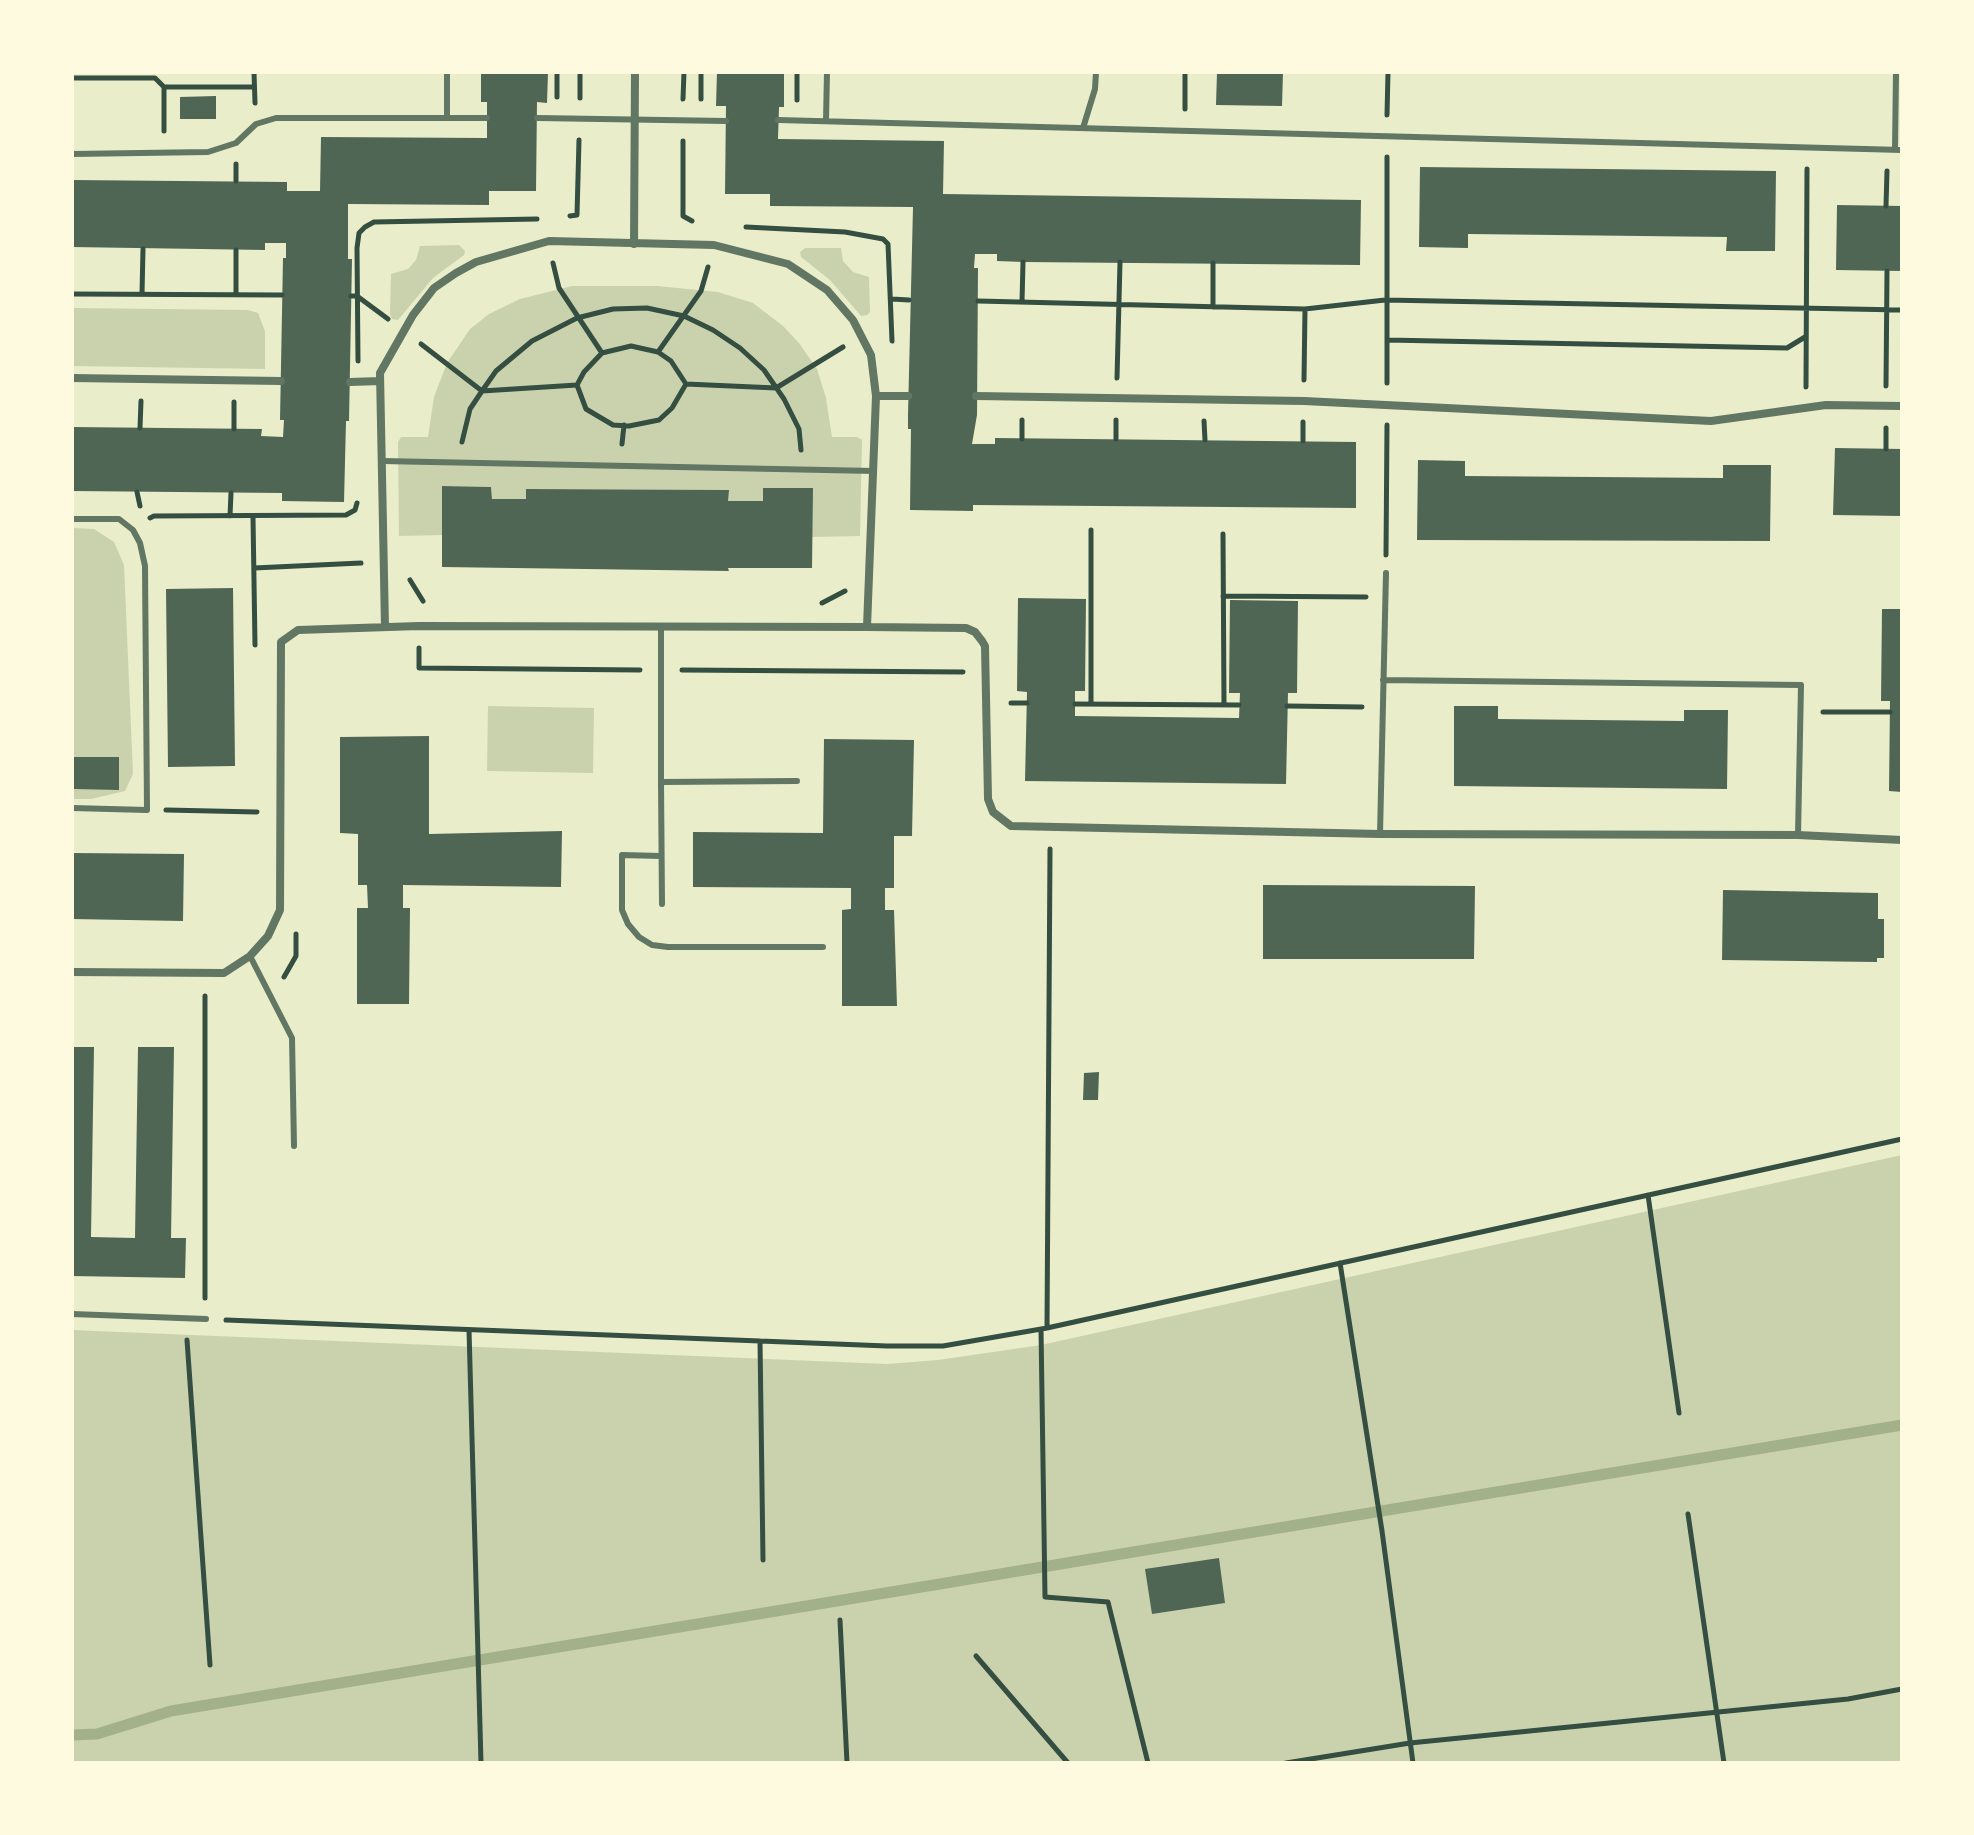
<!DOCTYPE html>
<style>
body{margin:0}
#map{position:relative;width:1974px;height:1835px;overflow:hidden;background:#e9edc9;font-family:"Public Sans",sans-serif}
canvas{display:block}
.frame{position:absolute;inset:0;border:74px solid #fefae0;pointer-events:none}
</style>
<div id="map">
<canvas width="1974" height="1835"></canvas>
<div class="frame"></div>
</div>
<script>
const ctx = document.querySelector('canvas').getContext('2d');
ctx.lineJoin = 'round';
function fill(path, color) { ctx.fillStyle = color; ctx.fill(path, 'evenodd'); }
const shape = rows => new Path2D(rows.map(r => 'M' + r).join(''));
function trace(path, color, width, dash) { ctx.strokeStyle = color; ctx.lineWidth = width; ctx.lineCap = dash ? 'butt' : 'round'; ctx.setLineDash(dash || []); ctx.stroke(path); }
fill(shape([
 [459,245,465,251,464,255,433,278,398,320,392,319,390,314,391,274,408,269,416,260,420,246],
 [805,248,841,248,843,261,853,272,869,277,870,312,867,315,861,316,830,280,801,257,800,252],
 [572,286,657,286,718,292,753,303,783,326,799,343,817,369,826,398,832,437,857,437,862,440,860,536,812,537,812,488,764,488,763,501,728,501,728,490,527,489,526,499,492,499,491,487,443,486,442,535,399,536,398,442,401,437,428,437,434,397,447,363,470,329,489,314,520,299],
 [72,308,248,310,258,313,265,331,265,369,72,366],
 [72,528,94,529,114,542,124,565,133,774,125,791,91,799,72,799],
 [488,706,594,708,593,773,487,771],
 [1902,1155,1902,1763,72,1763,72,1330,887,1364,938,1360,1041,1345]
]), '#cad2ad');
trace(shape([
 [72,1735,97,1734,171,1711,1902,1425]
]), '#a3b18a', 11);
fill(shape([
 [481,72,548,72,547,103,537,102,536,191,489,191,489,205,348,204,348,259,352,259,349,421,346,421,344,502,282,501,282,493,72,491,72,427,262,429,261,436,283,437,284,420,280,420,283,258,286,258,286,243,265,243,265,250,72,247,72,180,287,182,287,191,320,191,321,137,487,138,487,102,481,102],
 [717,72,784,72,784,107,779,107,778,139,944,141,943,194,1361,200,1360,265,1023,262,997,261,997,254,975,254,974,268,978,268,977,415,972,444,995,444,995,438,1356,442,1356,508,973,505,973,511,910,510,911,429,908,429,908,414,913,207,770,206,770,194,725,194,726,106,716,106],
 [1217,72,1283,72,1282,106,1216,105],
 [216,96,216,119,180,119,180,97],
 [1420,167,1776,171,1775,251,1726,251,1727,237,1468,234,1468,248,1419,247],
 [1837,205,1902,206,1902,271,1836,270],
 [1835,448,1902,449,1902,516,1833,515],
 [1418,460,1465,461,1465,476,1723,478,1723,465,1771,465,1770,541,1417,540],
 [442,486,491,487,492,499,526,499,526,489,729,490,728,501,763,501,763,488,813,488,812,568,728,568,729,571,442,567],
 [233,588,235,766,168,767,166,589],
 [1018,598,1086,599,1085,691,1075,691,1075,716,1239,718,1240,693,1229,693,1230,600,1298,601,1297,693,1288,693,1286,784,1025,781,1027,692,1017,691],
 [1882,609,1902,609,1902,792,1889,791,1890,701,1881,701],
 [1454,706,1498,706,1498,719,1684,721,1684,710,1728,710,1727,789,1454,786],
 [429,736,429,834,562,831,561,887,403,885,403,908,410,908,409,1004,357,1004,357,908,368,908,367,885,358,885,358,834,340,833,340,737],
 [824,739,914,740,912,836,894,836,894,888,885,888,885,910,894,910,897,1006,842,1006,842,910,851,909,851,888,693,887,693,832,823,833],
 [74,757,119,757,119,790,74,789],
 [72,853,184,854,183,921,72,919],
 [1263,885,1475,886,1474,959,1263,959],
 [1723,890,1878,893,1878,919,1884,919,1884,958,1877,958,1877,962,1722,960],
 [72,1047,94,1047,91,1237,135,1238,138,1047,174,1047,171,1238,186,1238,185,1278,72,1276],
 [1099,1072,1098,1100,1083,1100,1084,1073],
 [1219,1558,1225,1603,1152,1614,1145,1569]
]), '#4f6655');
trace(shape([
 [254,72,255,103],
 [72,78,155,78,164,87],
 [557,97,557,72],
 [580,98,580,72],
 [683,99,684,72],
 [701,99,701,72],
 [797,100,797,72],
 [1185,109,1185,72],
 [1387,115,1388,72],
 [164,131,164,87,254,87],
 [683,141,683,216,692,221],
 [1387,157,1387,383],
 [236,164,236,181],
 [1886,206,1887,171],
 [570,216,577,215,579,140],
 [746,227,845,232,883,239,888,244,892,341],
 [553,263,559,288,602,353],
 [72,294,282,295],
 [142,294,143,249],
 [236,295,236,250],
 [351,296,357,296,388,319],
 [892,299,909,300],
 [978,301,1305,309,1385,300,1902,310],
 [1022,302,1023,262],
 [1213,307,1213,263],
 [1387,340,1787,348,1805,337],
 [421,344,482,391,577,385,586,409,613,425,629,426,659,420,672,408,686,384,671,361,658,352,631,346,602,353,584,372,577,385],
 [658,352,701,291,708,267],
 [358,361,357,248,359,233,365,227,374,222,537,219],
 [1117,378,1120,262],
 [1304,380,1305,309],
 [686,384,776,388,843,347],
 [1886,386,1887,271],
 [1806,387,1807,169],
 [1022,420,1022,439],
 [1204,421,1205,440],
 [140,428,141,401],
 [234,429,234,402],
 [1116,439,1116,420],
 [1303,441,1303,422],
 [462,442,470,409,482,391,496,371,532,341,577,318,613,309,647,308,684,316,713,330,740,348,764,370,784,399,799,429,801,450],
 [622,444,624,425],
 [1886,449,1886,428],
 [137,492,140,506],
 [230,516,231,493],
 [253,517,255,645],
 [150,518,154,516,346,515,355,510,357,503],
 [1223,534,1224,705],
 [1386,555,1387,425],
 [254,568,361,563],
 [410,580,423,601],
 [1223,596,1366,597],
 [822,603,845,591],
 [419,648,419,668,640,670],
 [682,670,963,672],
 [1011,703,1027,703],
 [1075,704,1239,705],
 [1091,704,1091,530],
 [1287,706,1362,707],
 [1823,712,1890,712],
 [166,810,257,812],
 [284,977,296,956,296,934],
 [205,996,205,1298],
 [1648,1195,1679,1413],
 [1340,1263,1382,1531,1413,1763],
 [226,1320,887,1346,943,1346,1047,1328,1902,1139],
 [1047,1328,1050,849],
 [1041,1329,1045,1597,1108,1602,1148,1763],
 [469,1330,481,1763],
 [187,1340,210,1665],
 [760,1341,763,1560],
 [1688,1514,1724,1763],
 [840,1620,847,1763],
 [976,1656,1068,1763],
 [1286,1763,1410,1743,1848,1699,1902,1689]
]), '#344e41', 5);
trace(shape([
 [447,117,447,72],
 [537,118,726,121],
 [778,120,1902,150],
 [826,121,827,72],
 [1083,128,1095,89,1096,72],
 [1895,150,1896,72],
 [72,154,208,152,236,143,256,124,276,118,487,118],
 [382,461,874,471],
 [72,519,119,519,133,530,140,543,145,566,147,810,72,808],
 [661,627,661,782,797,781],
 [1383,680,1801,685,1798,835],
 [661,782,662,904],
 [1380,834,1386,573],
 [661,856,622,855,622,910,628,924,639,937,652,945,668,947,823,947],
 [250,956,292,1038,294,1146],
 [72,1314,206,1319]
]), '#617663', 6);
trace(shape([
 [634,244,635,72],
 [72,378,281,381],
 [350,382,380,381],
 [876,396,908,396],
 [976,396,1304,401,1711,421,1826,405,1902,406],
 [867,627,966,628,975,632,982,641,985,646,988,799,993,812,1011,826,1380,834,1798,835,1902,840],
 [72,972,224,973,250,956,268,936,280,910,281,642,298,630,419,626,867,627,876,396,871,355,853,320,827,290,788,264,714,245,549,241,476,262,456,273,434,288,413,315,380,373,385,627]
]), '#617663', 8);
</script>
